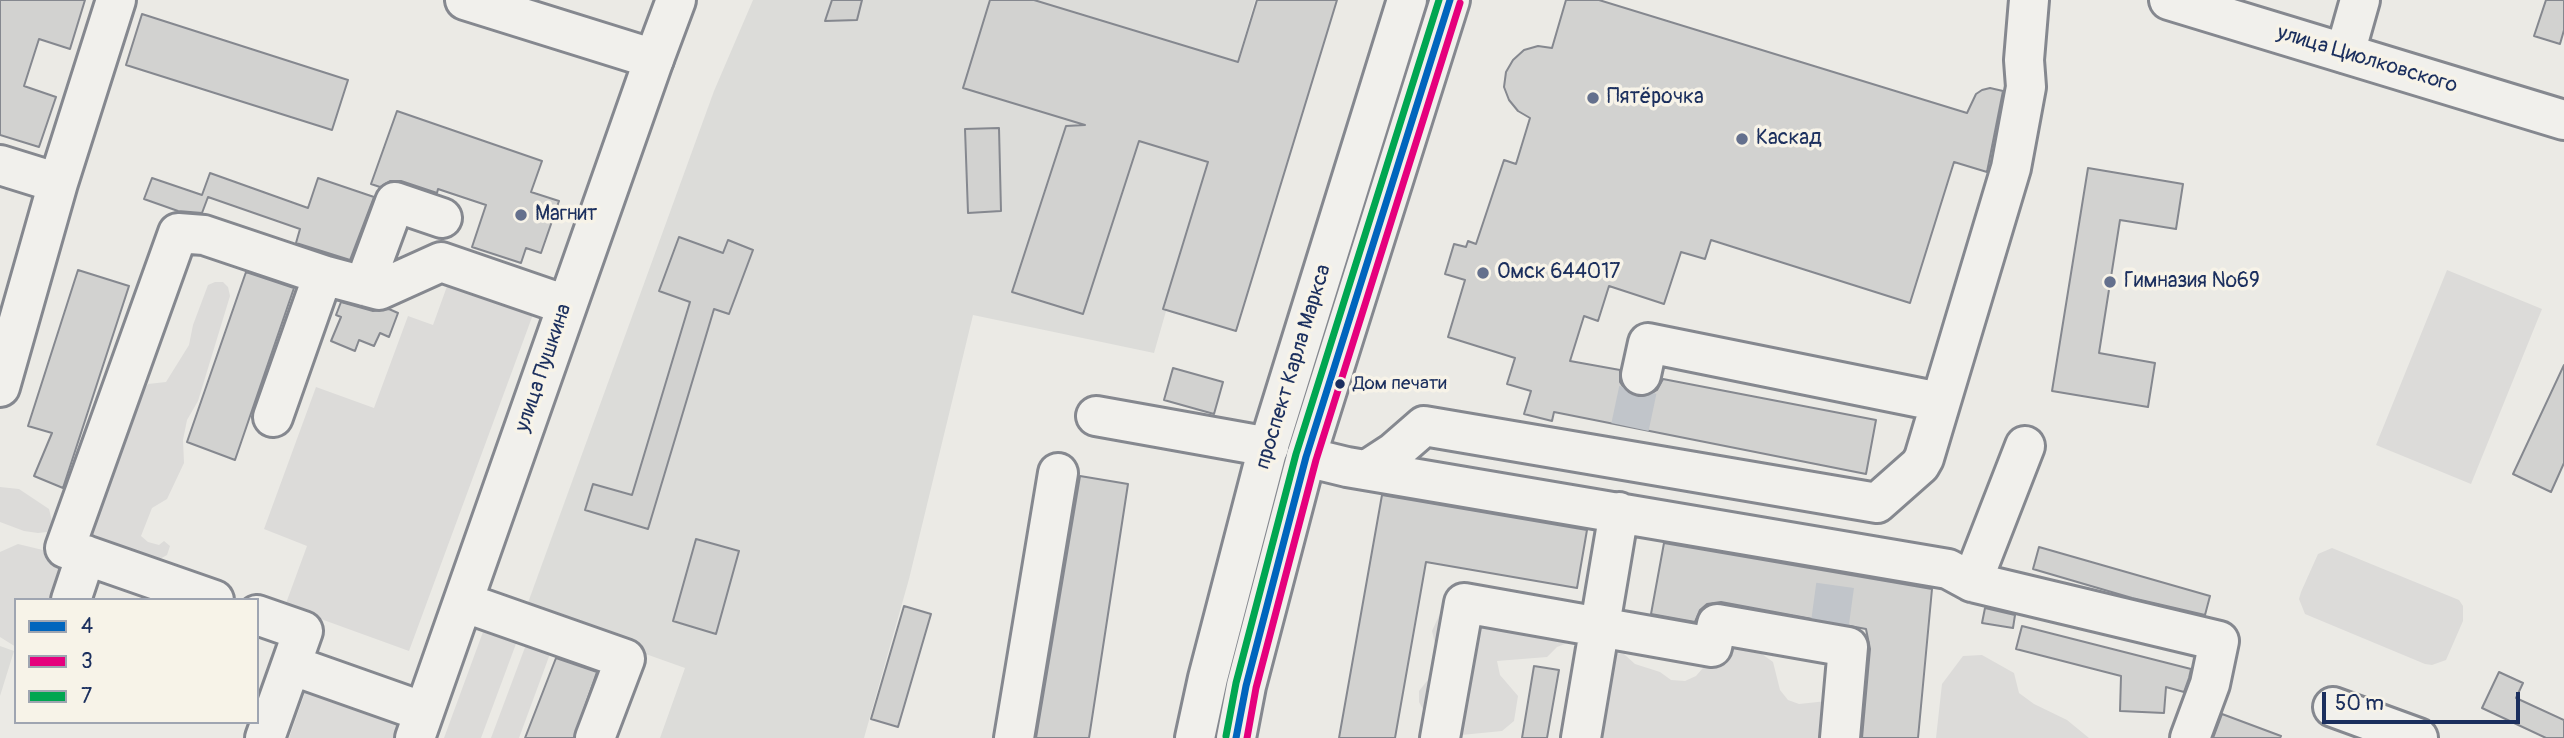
<!DOCTYPE html>
<meta charset="utf-8">
<style>
body{margin:0}
#map{position:relative;width:2564px;height:738px;overflow:hidden;background:#ebeae5;font-family:Pangolin,sans-serif}
canvas{display:block}
.legend{position:absolute;left:14px;top:598px;width:245px;height:126px;box-sizing:border-box;background:#f7f3e8;border:2px solid #9fa5b1;margin:0;padding:9px 12px;list-style:none;font-size:21px;color:#1b2f5e}
.legend li{display:flex;align-items:center;gap:14px;height:35px}
.legend b{width:35px;border:2px solid #9fa5b1}
.scale{position:absolute;left:2322px;top:692px;width:198px;height:32px;box-sizing:border-box;border:4px solid #1b2f5e;border-top:0;padding-left:9px;font-size:21px;line-height:24px;white-space:nowrap;color:#1b2f5e;-webkit-text-stroke:5px #f7f3e8;paint-order:stroke}
</style>
<div id="map">
<canvas width="2564" height="738"></canvas>
<ul class="legend">
<li><b style="height:9px;background:#0065bd"></b>4</li>
<li><b style="height:9px;background:#e5007d"></b>3</li>
<li><b style="height:9px;background:#00a651"></b>7</li>
</ul>
<div class="scale">50 m</div>
</div>
<script>
const ctx = document.querySelector('canvas').getContext('2d');
ctx.lineJoin = 'round';
function fill(path, color) { ctx.fillStyle = color; ctx.fill(path, 'evenodd'); }
const shape = rows => new Path2D(rows.map(r => 'M' + r).join(''));
function trace(path, color, width, dash) { ctx.strokeStyle = color; ctx.lineWidth = width; ctx.lineCap = dash ? 'butt' : 'round'; ctx.setLineDash(dash || []); ctx.stroke(path); }
function write(font, color, halo, rows, align = 'center') {
  ctx.font = font + ' Pangolin,sans-serif'; ctx.lineWidth = 7; ctx.setLineDash([]); ctx.textBaseline = 'middle'; ctx.strokeStyle = halo; ctx.fillStyle = color; for (const [text, x, y, turn = 0] of rows) {
    ctx.save(); ctx.translate(x, y); ctx.rotate((+turn || 0) * Math.PI / 180); ctx.textAlign = isNaN(turn) ? turn : align; if (halo) ctx.strokeText(text, 0, 0); ctx.fillText(text, 0, 0); ctx.restore();
  }
}
fill(shape([
 [753,0,1255,0,1154,353,973,315,909,579,864,738,660,738,685,668,525,611,714,91],
 [0,646,14,651,0,696]
]), '#dcdcd9');
fill(shape([
 [2447,270,2542,309,2471,484,2376,445],
 [450,278,535,309,409,651,285,606,307,546,264,529,316,387,374,408,408,316,433,325],
 [215,282,223,282,228,287,230,296,198,401,187,420,183,440,184,463,167,499,152,508,141,536,148,542,159,545,164,541,170,546,167,555,158,560,84,532,127,417,148,384,166,382,189,345,193,325,208,285],
 [0,487,19,489,49,509,53,525,47,532,38,533,24,531,0,522],
 [18,544,47,551,64,559,60,600,16,600,16,647,0,637,0,552],
 [2332,548,2459,600,2463,606,2463,621,2446,660,2432,665,2425,664,2305,614,2299,599,2301,592,2318,554],
 [1462,592,1540,595,1568,603,1581,638,1557,647,1547,657,1497,661,1500,675,1518,696,1514,721,1502,731,1451,736,1431,724,1419,702,1419,691,1435,671,1438,657,1432,631,1442,609],
 [487,621,520,633,481,738,444,738],
 [530,634,554,643,519,738,491,738],
 [1734,645,1762,654,1773,662,1780,690,1788,700,1799,704,1827,701,1836,738,1603,738,1603,663,1609,652,1624,654,1635,664,1660,672,1671,680,1685,681,1696,676,1721,647],
 [1982,655,2014,673,2019,693,2034,704,2067,720,2089,738,1936,738,1942,684,1963,656],
 [308,684,403,714,395,738,289,738]
]), '#dcdbd9');
const building = shape([
 [0,0,85,0,70,49,39,39,24,86,56,97,39,147,0,135,0,0],
 [832,0,862,0,857,20,825,21,832,0],
 [990,0,1034,0,1238,62,1257,0,1337,0,1236,331,1163,309,1208,162,1139,141,1083,314,1012,292,1066,126,1085,125,963,88,990,0],
 [1566,0,1599,0,1967,113,1976,94,1982,90,1990,88,2003,91,1987,172,1954,162,1910,303,1711,240,1705,259,1681,252,1664,304,1609,286,1598,321,1584,316,1570,361,1620,370,1620,382,1626,391,1636,396,1647,396,1657,390,1663,379,1876,420,1866,474,1554,412,1552,421,1524,414,1531,391,1507,384,1515,358,1448,337,1465,280,1445,274,1454,244,1466,247,1468,241,1476,244,1504,160,1516,164,1530,118,1518,111,1509,100,1504,87,1506,72,1513,60,1524,50,1538,46,1552,48,1566,0],
 [2546,0,2564,0,2564,30,2560,44,2534,36,2546,0],
 [142,14,348,80,332,130,126,65,142,14],
 [397,111,542,161,531,192,559,201,541,253,526,248,521,263,472,247,486,205,438,189,437,193,401,181,390,181,380,187,371,184,397,111],
 [999,128,1001,211,968,213,965,129,999,128],
 [2088,168,2183,184,2176,229,2120,220,2099,353,2155,363,2148,407,2052,391,2088,168],
 [210,173,308,208,318,178,374,197,350,260,296,243,300,229,208,197,202,213,178,211,144,199,152,178,202,195,210,173],
 [679,237,723,253,728,240,753,250,729,314,714,309,648,529,585,510,593,484,632,495,690,302,659,291,679,237],
 [78,270,129,286,63,488,34,476,52,433,28,426,78,270],
 [246,272,294,288,235,460,187,442,246,272],
 [341,302,373,311,389,309,398,313,389,337,380,333,374,346,359,340,355,351,331,341,341,317,336,315,341,302],
 [2564,365,2564,463,2551,492,2513,474,2564,365],
 [1173,368,1223,382,1214,414,1164,400,1173,368],
 [1080,476,1128,484,1089,738,1036,738,1080,476],
 [1382,495,1587,530,1577,588,1426,562,1395,738,1339,738,1382,495],
 [696,539,739,551,716,634,673,621,696,539],
 [1664,543,1932,589,1918,738,1862,738,1870,649,1866,629,1721,602,1707,604,1700,610,1695,622,1651,614,1664,543],
 [2039,547,2210,596,2205,615,2132,598,2033,569,2039,547],
 [904,606,931,614,898,727,871,719,904,606],
 [1985,608,2015,615,2013,628,1982,623,1985,608],
 [2022,626,2191,669,2189,678,2184,692,2166,687,2164,713,2120,711,2121,676,2016,649,2022,626],
 [556,658,597,672,574,738,525,738,556,658],
 [1534,666,1559,670,1547,738,1522,738,1534,666],
 [2499,672,2523,683,2516,698,2564,720,2564,738,2546,738,2482,708,2499,672],
 [2222,714,2281,736,2280,738,2213,738,2222,714]
]);
fill(building, '#d2d2d0');
trace(building, '#85888f', 2);
trace(shape([
 [1630,427,1641,375],
 [1830,623,1838,564]
]), '#c1c5ca', 38, [38, 19]);
const minor = shape([
 [2345,53,2360,0],
 [0,165,58,183],
 [364,286,395,202,442,218],
 [1641,375,1648,343,1940,402],
 [0,387,58,183,116,0],
 [1096,416,1269,447],
 [273,417,323,275],
 [1306,457,1347,467,1948,569,1972,582,2219,641,2210,684,2190,738],
 [1367,470,1393,453,1424,426,1877,503,1920,465,1924,458,2011,168,2026,87,2024,60,2029,0],
 [1972,582,2025,446],
 [71,600,86,555],
 [214,600,65,548,178,233,204,235,323,275,379,290,441,262,566,305],
 [463,602,625,659,595,738],
 [257,615,303,631,291,665],
 [2333,707,2418,738],
 [265,738,291,665,424,712],
 [415,738,654,59],
 [1014,738,1058,473],
 [1440,738,1464,603,1712,647,1717,624,1848,647,1840,738],
 [1581,738,1619,512]
]);
const major = shape([
 [465,0,654,59,676,0],
 [2169,0,2564,120],
 [1195,738,1208,678,1266,455,1407,0],
 [1236,738,1246,686,1306,457,1450,0]
]);
trace(minor, '#85888f', 44);
trace(major, '#85888f', 44);
trace(minor, '#f1f0ec', 38);
trace(major, '#f1f0ec', 38);
trace(shape([
 [1236,738,1246,686,1306,457,1450,0]
]), '#0065bd', 7);
trace(shape([
 [1247,738,1256,688,1316,460,1460,3]
]), '#e5007d', 7);
trace(shape([
 [1226,736,1236,683,1296,454,1439,0]
]), '#00a651', 7);
for (const [x, y, r, color] of [
 [1593,98,7,"#64708d"],
 [1742,139,7,"#64708d"],
 [521,215,7,"#64708d"],
 [1483,273,7,"#64708d"],
 [2110,282,7,"#64708d"],
 [1340,384,6,"#1b2f5e"]
]) { const dot = new Path2D(); dot.arc(x, y, r, 0, 2 * Math.PI); ctx.fillStyle = color; ctx.fill(dot); trace(dot, '#f7f3e8', 2.5); }
write('19px', '#1b2f5e', '#f7f3e8', [
 ["Дом печати",1353,384]
], 'left');
write('21px', '#1b2f5e', '#f7f3e8', [
 ["улица Циолковского",2367,60,17],
 ["проспект Карла Маркса",1294,367,-73],
 ["улица Пушкина",544,368,-71]
]);
write('21px', '#1b2f5e', '#f7f3e8', [
 ["Пятёрочка",1607,98],
 ["Каскад",1756,139],
 ["Магнит",535,215],
 ["Омск 644017",1497,273],
 ["Гимназия №69",2124,282]
], 'left');
</script>
